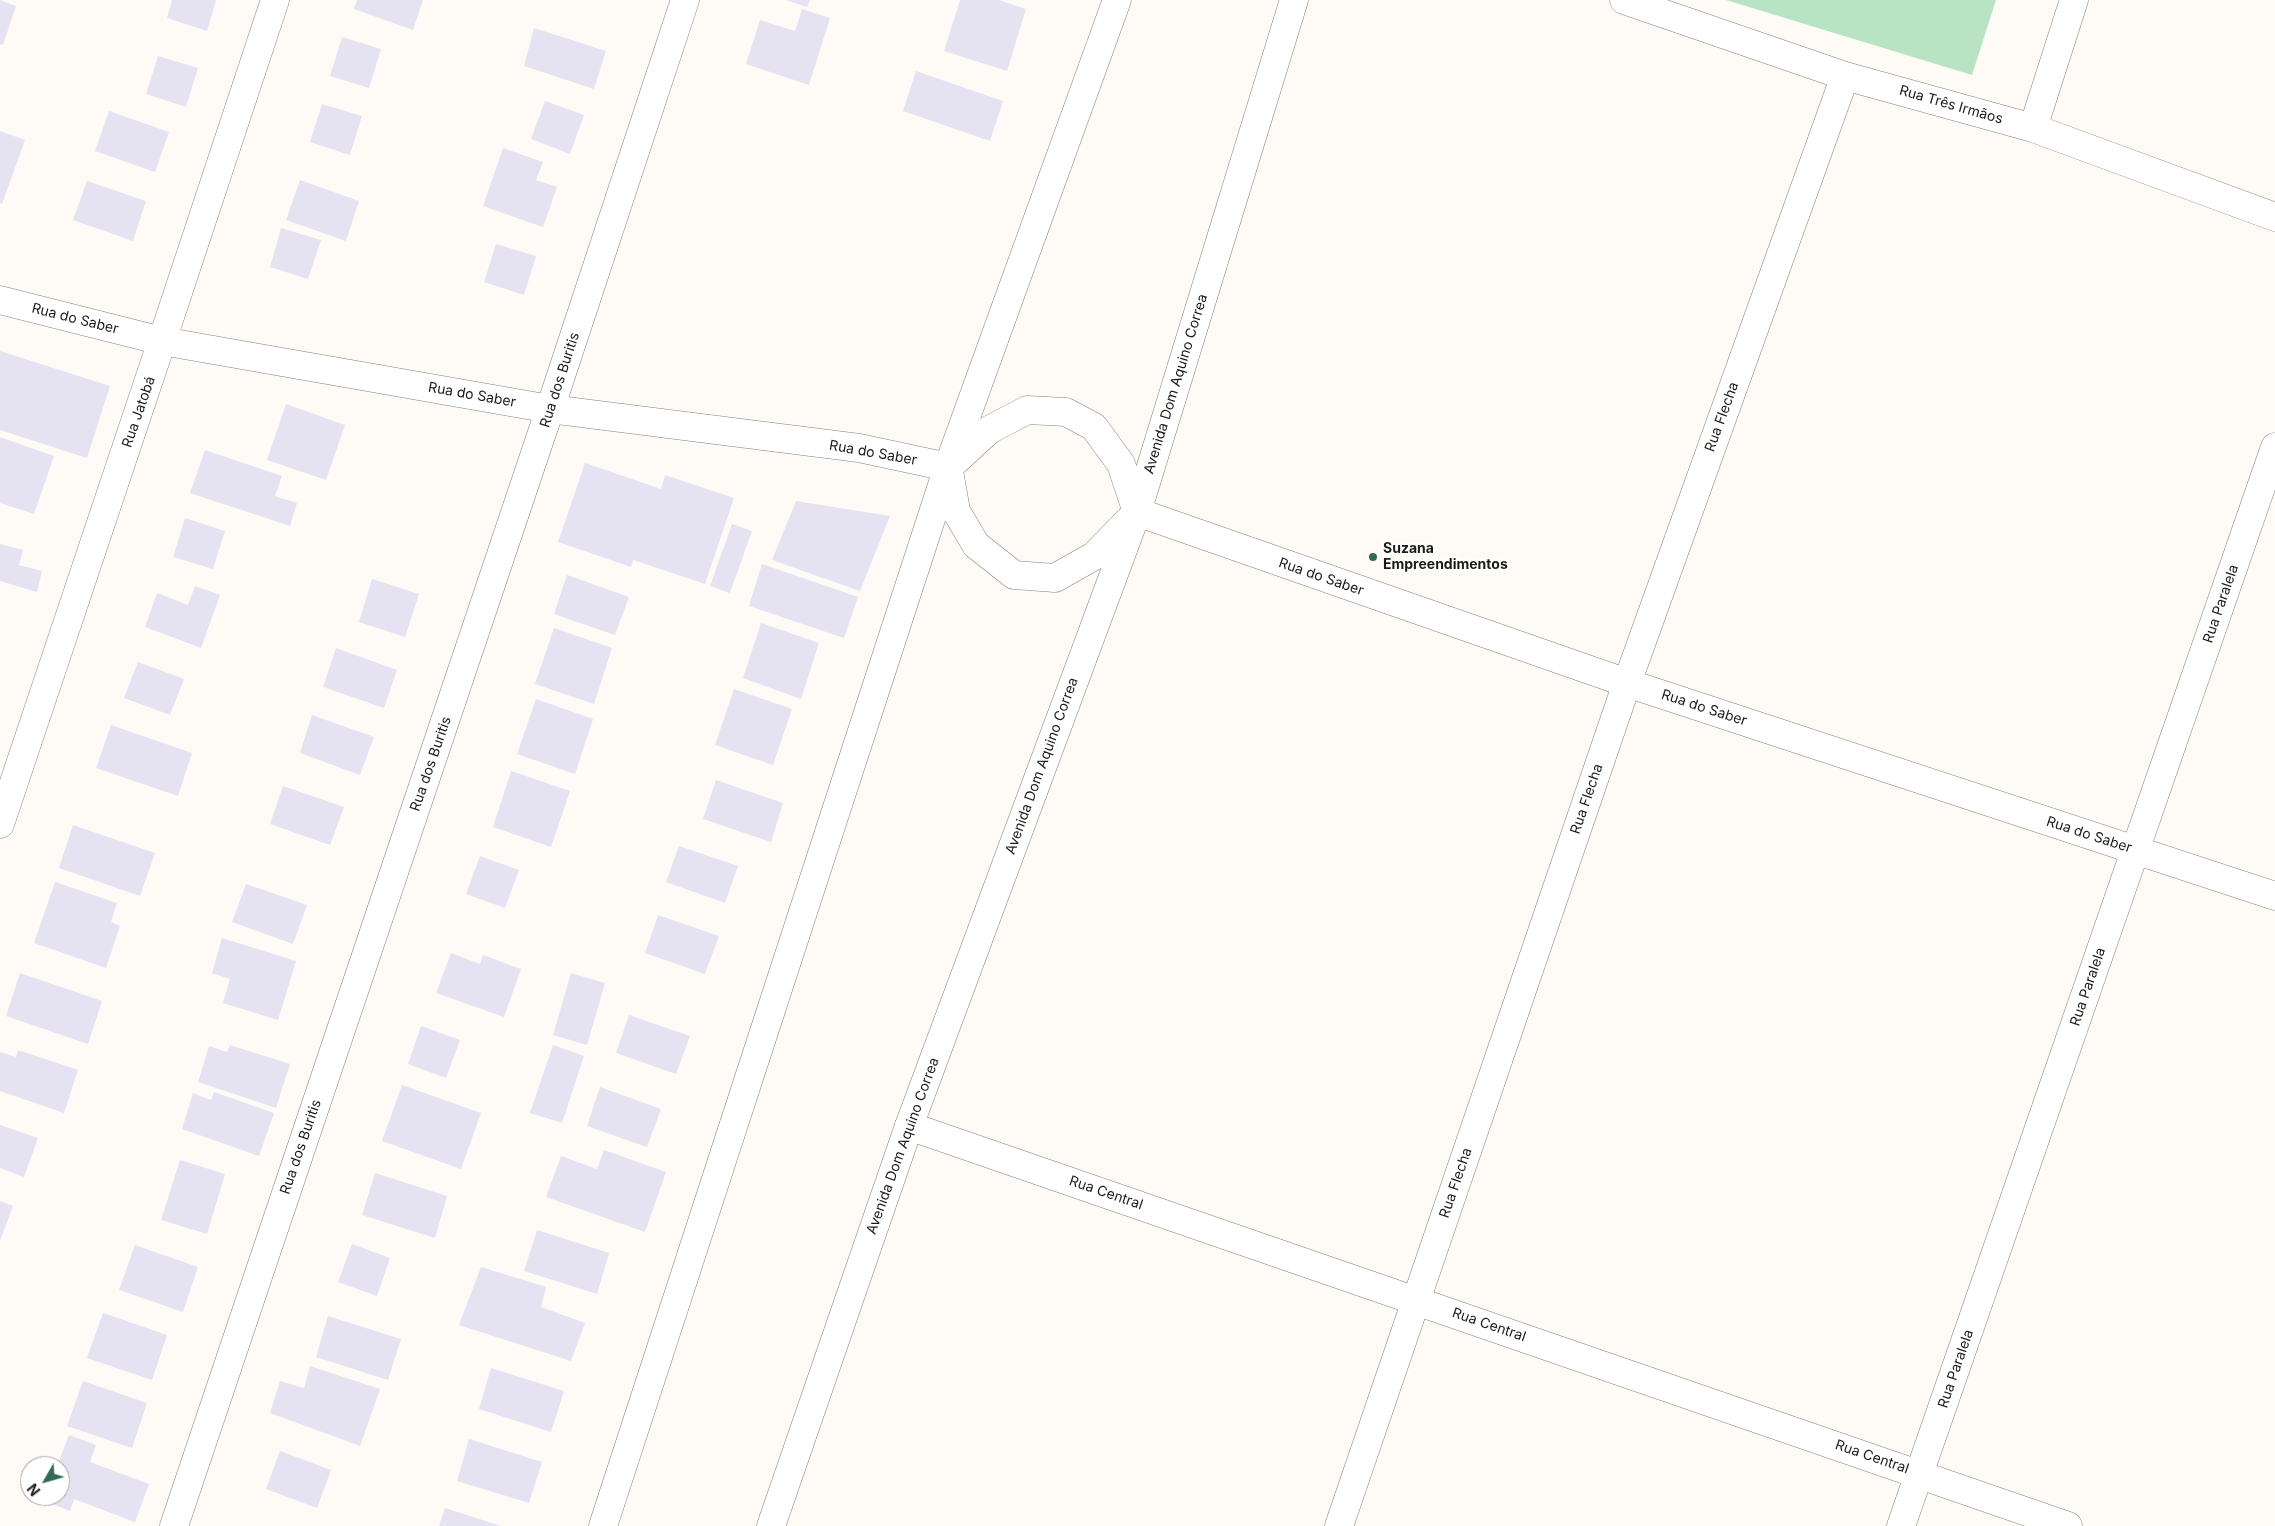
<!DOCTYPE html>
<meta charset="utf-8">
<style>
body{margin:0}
#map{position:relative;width:2275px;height:1526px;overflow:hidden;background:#fefaf6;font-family:Inter,sans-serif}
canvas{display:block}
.north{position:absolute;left:20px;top:1456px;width:50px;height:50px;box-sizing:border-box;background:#fff;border:1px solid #a5a4a3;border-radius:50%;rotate:232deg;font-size:14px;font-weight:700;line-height:20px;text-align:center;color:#1d1b19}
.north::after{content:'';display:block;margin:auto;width:18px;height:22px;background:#326a52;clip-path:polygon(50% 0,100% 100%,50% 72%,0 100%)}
</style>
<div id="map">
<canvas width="2275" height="1526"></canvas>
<div class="north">N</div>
</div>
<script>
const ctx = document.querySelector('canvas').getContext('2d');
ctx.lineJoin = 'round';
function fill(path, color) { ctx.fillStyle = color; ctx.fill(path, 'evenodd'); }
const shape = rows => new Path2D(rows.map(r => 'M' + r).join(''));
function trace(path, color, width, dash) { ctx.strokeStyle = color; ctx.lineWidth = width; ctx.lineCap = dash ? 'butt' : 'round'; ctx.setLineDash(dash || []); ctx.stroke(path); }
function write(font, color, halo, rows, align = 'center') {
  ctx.font = font + ' Inter,sans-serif'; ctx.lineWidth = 4; ctx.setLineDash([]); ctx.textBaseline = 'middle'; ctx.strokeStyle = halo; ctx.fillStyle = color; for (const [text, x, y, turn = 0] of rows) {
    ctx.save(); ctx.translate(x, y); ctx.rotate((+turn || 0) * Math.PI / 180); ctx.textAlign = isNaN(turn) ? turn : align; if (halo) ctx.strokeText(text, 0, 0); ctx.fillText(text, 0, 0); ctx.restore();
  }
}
fill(shape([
 [1726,0,1996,0,1972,75]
]), '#b8e4c4');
fill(shape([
 [0,0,16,6,3,45,0,44],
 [172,0,216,0,207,31,167,18],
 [357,0,423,0,413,30,354,9],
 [786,0,810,0,807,7],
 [960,0,999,0,1026,9,1007,71,944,51],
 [802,9,830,18,809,85,746,64,760,20,795,31],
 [534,28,606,51,594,89,524,66],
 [342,37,381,49,369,88,330,76],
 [158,56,198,68,186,107,146,94],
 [916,71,1003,101,990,141,903,111],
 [545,101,584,115,570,154,531,139],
 [322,104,362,116,350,155,310,142],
 [109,111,169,132,155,172,95,151],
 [0,131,25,140,2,204,0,203],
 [503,148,543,162,536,180,557,187,543,227,483,206],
 [300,180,359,201,346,241,286,220],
 [87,181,146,201,133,241,73,220],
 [281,228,321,240,308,279,270,267],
 [496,244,536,256,524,295,484,282],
 [0,351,110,386,87,458,0,430],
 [286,404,345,425,326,480,267,460],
 [0,437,54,456,34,514,0,503],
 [205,450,282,476,275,496,297,503,290,526,190,493],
 [585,463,661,489,665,475,734,498,705,584,633,560,631,567,558,542],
 [796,501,890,516,860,591,772,560],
 [185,518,225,531,213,569,173,557],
 [732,524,752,531,730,593,710,586],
 [0,544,23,550,19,565,42,571,37,592,0,581],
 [762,564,858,597,844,638,749,606],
 [567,575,629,597,615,635,554,614],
 [372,579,419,594,405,637,359,622],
 [195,586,220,595,201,648,145,627,157,593,188,605],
 [761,623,819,643,801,699,743,678],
 [554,628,612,648,594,704,535,684],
 [336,648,397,670,384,708,323,687],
 [138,662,184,679,170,715,124,698],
 [734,689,792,709,773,765,715,745],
 [536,699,593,719,575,774,517,754],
 [312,715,374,737,360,775,300,753],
 [111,725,192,753,178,796,96,768],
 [511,771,570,791,551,847,493,827],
 [716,780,783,803,771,842,703,819],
 [283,786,344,807,330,845,270,824],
 [73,825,155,853,140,896,59,868],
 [679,846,738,866,725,903,666,882],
 [480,856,519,870,505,908,466,894],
 [55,882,117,903,111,922,120,926,106,968,34,943],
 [246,884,307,905,293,944,232,922],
 [658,915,719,936,705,974,645,953],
 [222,938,296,961,278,1020,223,1003,230,979,212,973],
 [451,953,480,964,483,955,521,969,504,1017,436,993],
 [20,973,102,1001,88,1044,6,1016],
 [571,973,605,983,587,1045,553,1035],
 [629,1015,690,1036,676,1074,616,1053],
 [421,1026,460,1040,446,1078,408,1064],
 [230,1045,290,1064,276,1108,198,1082,209,1046,227,1052],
 [553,1045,584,1056,562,1123,530,1113],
 [18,1050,78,1070,64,1113,0,1091,0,1052,16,1057],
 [402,1085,481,1113,461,1169,382,1141],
 [600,1087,661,1109,647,1147,587,1126],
 [214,1092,274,1113,259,1156,182,1129,193,1093,211,1100],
 [0,1125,38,1138,24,1177,0,1168],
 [604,1150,666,1172,645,1232,546,1197,561,1156,597,1169],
 [180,1160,225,1174,207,1234,161,1220],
 [375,1173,447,1196,435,1238,362,1215],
 [0,1201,13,1206,0,1241],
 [537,1230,609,1253,597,1294,524,1271],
 [352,1244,390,1258,377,1296,338,1282],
 [135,1245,198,1267,183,1312,119,1290],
 [481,1267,546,1287,541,1307,585,1323,571,1361,459,1325],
 [103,1313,167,1335,152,1380,87,1358],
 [328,1316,401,1339,388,1380,316,1357],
 [310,1366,380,1389,360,1446,270,1413,280,1381,304,1388],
 [491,1368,564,1391,551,1432,479,1409],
 [83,1381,147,1403,132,1448,67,1426],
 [69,1435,96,1445,90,1462,149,1484,135,1522,74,1499,70,1511,45,1501,47,1496,60,1496,60,1466,57,1466],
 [469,1439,542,1462,529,1503,457,1481],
 [280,1451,331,1470,317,1508,266,1489],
 [445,1508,501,1526,439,1526]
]), '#e5e3f2');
const street = shape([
 [1624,0,1845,76,2033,128,2275,217],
 [2033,128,2074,0],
 [0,824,162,341,275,0],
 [909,1126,2068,1526],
 [174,1526,550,409,685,0],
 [1339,1526,1627,683,1845,76],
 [1901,1526,2275,447]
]);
const secondary = shape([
 [0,300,162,341,550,409,859,448,948,467],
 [951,465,989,430,1027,410,1066,412,1094,427,1121,464,1137,512],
 [949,471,956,511,976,545,1014,575,1055,578,1094,556,1129,520],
 [1137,512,1627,683,2275,896],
 [603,1526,948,467,1117,0],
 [771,1526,909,1126,1137,512,1294,0]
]);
trace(street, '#87817a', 29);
trace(secondary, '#87817a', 29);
trace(street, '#fff', 28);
trace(secondary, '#fff', 28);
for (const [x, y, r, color] of [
 [1373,557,5,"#326a52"]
]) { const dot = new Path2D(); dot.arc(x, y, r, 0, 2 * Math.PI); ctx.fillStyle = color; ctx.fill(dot); trace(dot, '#fff', 2); }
write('14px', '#1d1b19', '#fff', [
 ["Rua Três Irmãos",1951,105,16],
 ["Rua do Saber",75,319,14],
 ["Rua dos Buritis",560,380,-72],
 ["Avenida Dom Aquino Correa",1176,384,-73],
 ["Rua do Saber",472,395,10],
 ["Rua Jatobá",139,412,-71],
 ["Rua Flecha",1722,417,-70],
 ["Rua do Saber",873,453,10],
 ["Rua do Saber",1321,577,19],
 ["Rua Paralela",2221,604,-71],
 ["Rua do Saber",1704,708,18],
 ["Rua dos Buritis",431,764,-71],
 ["Avenida Dom Aquino Correa",1042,766,-70],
 ["Rua Flecha",1587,799,-71],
 ["Rua do Saber",2089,835,18],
 ["Rua Paralela",2088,987,-71],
 ["Avenida Dom Aquino Correa",903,1146,-70],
 ["Rua dos Buritis",301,1147,-71],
 ["Rua Flecha",1456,1183,-71],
 ["Rua Central",1106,1193,19],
 ["Rua Central",1489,1325,19],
 ["Rua Paralela",1956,1369,-71],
 ["Rua Central",1872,1457,19]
]);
write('bold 14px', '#1d1b19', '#fff', [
 ["Suzana",1383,549],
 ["Empreendimentos",1383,565]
], 'left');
</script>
